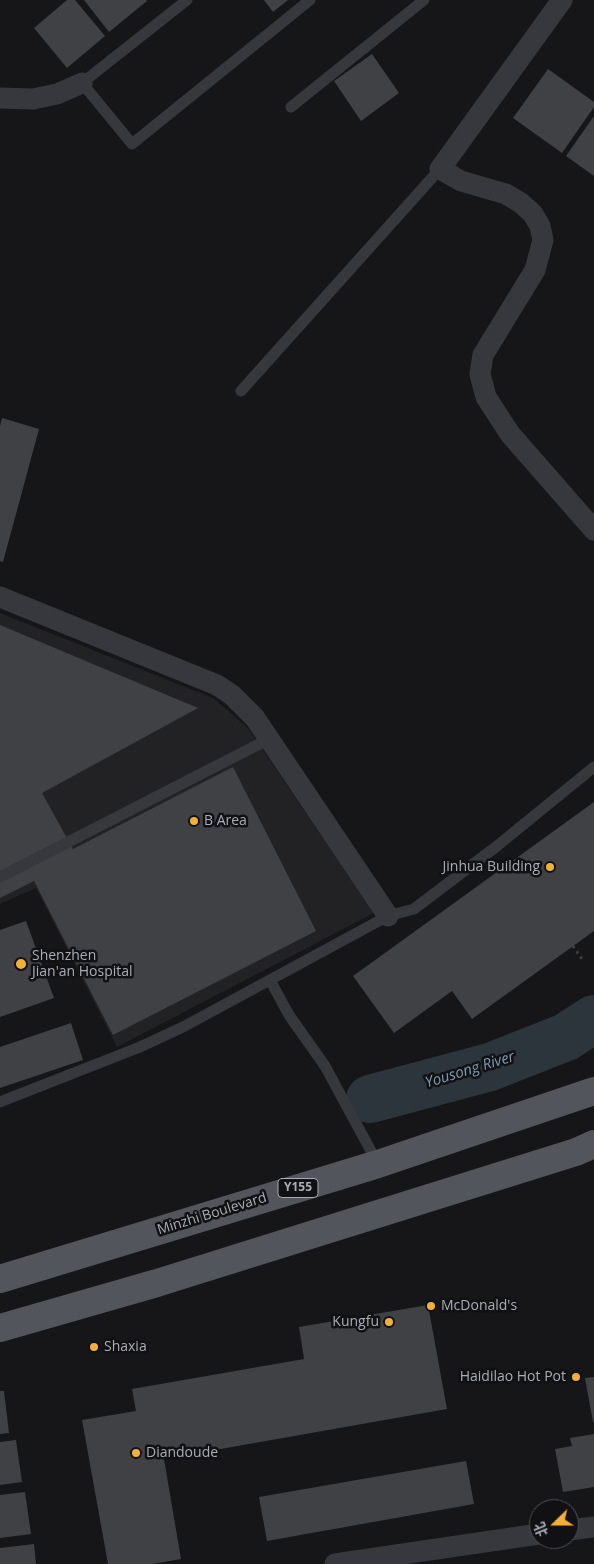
<!DOCTYPE html>
<meta charset="utf-8">
<style>
body{margin:0}
#map{position:relative;width:594px;height:1564px;overflow:hidden;background:#161618;font-family:"Open Sans","Noto Sans SC",sans-serif}
canvas{display:block}
.north{position:absolute;left:529px;top:1499px;width:50px;height:50px;box-sizing:border-box;background:#111113;border:1px solid #4d4f55;border-radius:50%;rotate:248deg;font-size:14px;font-weight:700;line-height:20px;text-align:center;color:#a8adb8}
.north::after{content:'';display:block;margin:auto;width:18px;height:22px;background:#f2b134;clip-path:polygon(50% 0,100% 100%,50% 72%,0 100%)}
</style>
<div id="map">
<canvas width="594" height="1564"></canvas>
<div class="north">北</div>
</div>
<script>
const ctx = document.querySelector('canvas').getContext('2d');
ctx.lineJoin = 'round';
function fill(path, color) { ctx.fillStyle = color; ctx.fill(path, 'evenodd'); }
const shape = rows => new Path2D(rows.map(r => 'M' + r).join(''));
function trace(path, color, width, dash) { ctx.strokeStyle = color; ctx.lineWidth = width; ctx.lineCap = dash ? 'butt' : 'round'; ctx.setLineDash(dash || []); ctx.stroke(path); }
function write(font, color, halo, rows, align = 'center') {
  ctx.font = font + ' "Open Sans",sans-serif'; ctx.lineWidth = 5; ctx.setLineDash([]); ctx.textBaseline = 'middle'; ctx.strokeStyle = halo; ctx.fillStyle = color; for (const [text, x, y, turn = 0] of rows) {
    ctx.save(); ctx.translate(x, y); ctx.rotate((+turn || 0) * Math.PI / 180); ctx.textAlign = isNaN(turn) ? turn : align; if (halo) ctx.strokeText(text, 0, 0); ctx.fillText(text, 0, 0); ctx.restore();
  }
}
fill(shape([
 [0,613,213,698,248,728,374,913,117,1047,36,888,0,904]
]), '#222225');
fill(shape([
 [594,1001,594,1037,561,1058,549,1022,565,1018],
 [497,1043,510,1079,376,1114,364,1084,453,1061]
]), '#2c353c');
trace(shape([
 [370,1099,490,1067,566,1037,594,1019]
]), '#2c353c', 48);
fill(shape([
 [67,0,75,0,105,36,67,68,34,28],
 [84,0,146,0,147,1,109,32],
 [264,0,288,0,273,12],
 [372,54,399,93,361,121,334,81],
 [548,69,594,102,594,107,562,153,513,118],
 [594,116,594,176,566,156],
 [2,418,39,429,3,562,0,561,0,426],
 [0,625,198,708,42,793,73,849,233,767,316,931,113,1035,34,881,0,898],
 [594,802,594,931,472,1019,452,991,394,1033,353,976],
 [26,921,54,998,0,1017,0,930],
 [71,1023,83,1060,0,1088,0,1047],
 [428,1305,447,1409,164,1459,181,1559,153,1564,108,1564,82,1420,136,1411,132,1389,304,1359,299,1327],
 [594,1377,594,1422,593,1422,585,1378],
 [0,1391,4,1391,9,1433,0,1434],
 [594,1434,594,1487,563,1492,555,1449,572,1446,570,1438],
 [16,1440,22,1482,0,1485,0,1442],
 [466,1461,474,1504,267,1541,259,1497],
 [25,1492,31,1534,0,1538,0,1495],
 [34,1544,36,1564,0,1564,0,1548]
]), '#404145');
trace(shape([
 [573,946,584,962]
]), '#3d3f44', 3, [2.5, 4]);
trace(shape([
 [187,0,82,83,132,144,310,0],
 [291,107,424,0],
 [241,391,440,169],
 [0,877,269,739],
 [270,980,289,1015,325,1066,378,1164],
 [0,1102,140,1047,183,1027,388,916,414,909,497,846,594,767]
]), '#37383d', 11);
trace(shape([
 [562,0,440,169,461,181,506,194,521,203,533,214,540,226,543,240,535,270,483,355,480,374,486,397,510,434,594,530],
 [0,98,33,99,57,94,82,83],
 [0,597,217,685,232,695,255,718,388,916],
 [569,1530,594,1527],
 [335,1564,539,1534]
]), '#37383d', 21);
trace(shape([
 [0,1279,378,1164,594,1091],
 [0,1328,157,1283,576,1152,594,1144]
]), '#53555c', 28);
for (const [x, y, r, color] of [
 [194,821,5,"#f2b134"],
 [550,867,5,"#f2b134"],
 [21,964,6,"#f2b134"],
 [431,1306,5,"#f2b134"],
 [389,1322,5,"#f2b134"],
 [94,1347,5,"#f2b134"],
 [576,1377,5,"#f2b134"],
 [136,1453,5,"#f2b134"]
]) { const dot = new Path2D(); dot.arc(x, y, r, 0, 2 * Math.PI); ctx.fillStyle = color; ctx.fill(dot); trace(dot, '#111113', 2); }
for (const [x, y, w] of [
 [298,1188,40]
]) { const box = new Path2D(); box.roundRect(x - w / 2, y - 9.5, w, 19, 4); ctx.fillStyle = '#111113'; ctx.fill(box); trace(box, '#a8adb8', 1); }
write('bold 12px', '#a8adb8', null, [
 ["Y155",298,1188]
]);
write('14px', '#a8adb8', '#111113', [
 ["B Area",204,821],
 ["Jinhua Building",540,867,"right"],
 ["Shenzhen",32,956],
 ["Jian'an Hospital",32,972],
 ["McDonald's",441,1306],
 ["Kungfu",379,1322,"right"],
 ["Shaxia",104,1347],
 ["Haidilao Hot Pot",566,1377,"right"],
 ["Diandoude",146,1453]
], 'left');
write('14px', '#a8adb8', '#111113', [
 ["Minzhi Boulevard",212,1214,-17]
]);
write('italic 15px', '#7f9bb3', '#111113', [
 ["Yousong River",470,1070,-17]
]);
</script>
